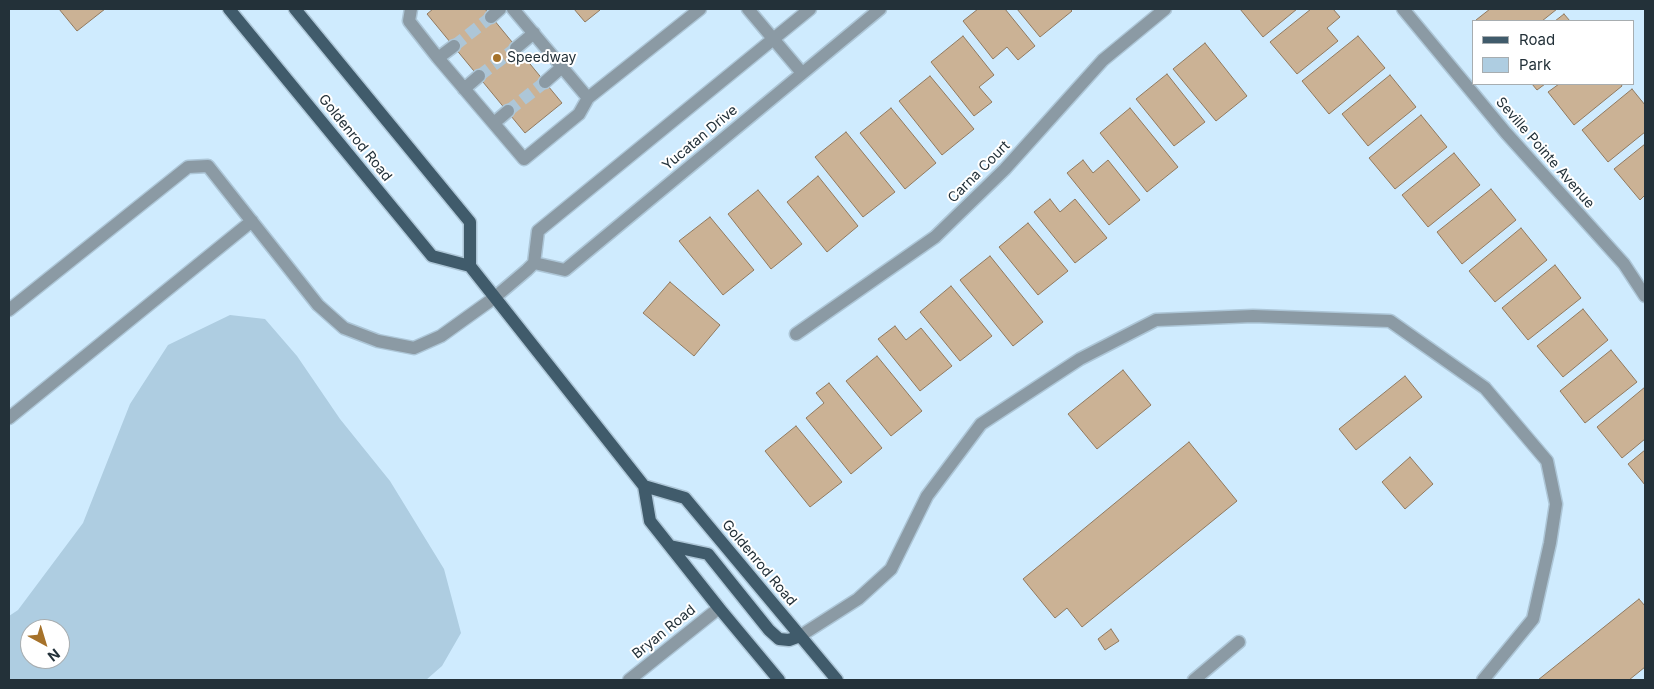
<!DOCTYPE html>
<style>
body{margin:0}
#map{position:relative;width:1654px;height:689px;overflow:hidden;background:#cfebfe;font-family:Inter,sans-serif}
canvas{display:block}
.frame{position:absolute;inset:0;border:10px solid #233139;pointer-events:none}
.legend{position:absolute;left:1472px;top:20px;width:162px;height:65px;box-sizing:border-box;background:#fff;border:1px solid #a7adb0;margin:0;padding:6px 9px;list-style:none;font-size:15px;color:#233139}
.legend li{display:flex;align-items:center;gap:10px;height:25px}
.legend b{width:25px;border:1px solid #a7adb0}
.north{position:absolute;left:20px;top:619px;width:50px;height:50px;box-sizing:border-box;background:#fff;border:1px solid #a7adb0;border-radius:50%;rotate:141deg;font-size:14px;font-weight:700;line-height:20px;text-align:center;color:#233139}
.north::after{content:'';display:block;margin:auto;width:18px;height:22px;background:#a6722a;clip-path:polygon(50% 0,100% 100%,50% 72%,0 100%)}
</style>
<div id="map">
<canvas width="1654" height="689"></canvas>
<div class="frame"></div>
<ul class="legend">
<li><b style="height:6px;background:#405b6b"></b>Road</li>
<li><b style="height:14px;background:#aecde1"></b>Park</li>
</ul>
<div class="north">N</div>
</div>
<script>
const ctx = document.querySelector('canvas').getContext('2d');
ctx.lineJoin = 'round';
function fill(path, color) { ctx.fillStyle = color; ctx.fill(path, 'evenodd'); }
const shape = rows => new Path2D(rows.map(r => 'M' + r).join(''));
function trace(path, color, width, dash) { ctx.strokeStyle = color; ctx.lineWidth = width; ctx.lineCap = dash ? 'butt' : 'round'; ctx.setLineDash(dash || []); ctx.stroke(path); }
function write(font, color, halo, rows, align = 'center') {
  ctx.font = font + ' Inter,sans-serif'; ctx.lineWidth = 4; ctx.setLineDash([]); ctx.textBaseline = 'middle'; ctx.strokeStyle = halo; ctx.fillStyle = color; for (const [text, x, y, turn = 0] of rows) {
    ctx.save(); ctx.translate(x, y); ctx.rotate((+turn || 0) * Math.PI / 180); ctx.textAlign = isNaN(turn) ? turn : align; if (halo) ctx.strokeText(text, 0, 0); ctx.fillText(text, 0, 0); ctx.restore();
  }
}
fill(shape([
 [230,315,265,319,297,356,340,419,390,481,444,569,461,633,442,666,426,680,9,680,9,616,18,610,83,523,130,404,168,345],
 [30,629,60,629,60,659,30,659]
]), '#aecde1');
const building = shape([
 [59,9,105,9,77,31,59,9],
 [433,9,485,9,562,103,525,133,427,14,433,9],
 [574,9,599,9,600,10,585,22,574,9],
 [978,9,1005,9,1035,46,1018,60,1007,47,993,59,963,21,978,9],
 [1017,9,1070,9,1072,11,1040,37,1017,9],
 [1240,9,1297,9,1263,37,1240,9],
 [1311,9,1333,9,1340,17,1327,28,1338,41,1297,74,1270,42,1311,9],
 [1490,9,1557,9,1542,21,1477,21,1476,20,1490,9],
 [1564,14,1570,21,1555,21,1564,14],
 [963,36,994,75,979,87,992,102,974,116,931,62,963,36],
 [1358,36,1385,68,1329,114,1302,81,1358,36],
 [1205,43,1247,96,1216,121,1173,69,1205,43],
 [1167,74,1205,122,1174,146,1136,99,1167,74],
 [1390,75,1416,107,1368,146,1342,114,1390,75],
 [930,76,974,129,942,155,899,101,930,76],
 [1532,84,1545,84,1537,90,1532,84],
 [1559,84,1621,84,1622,86,1574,125,1548,92,1559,84],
 [1632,89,1645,105,1645,132,1608,162,1582,130,1632,89],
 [891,108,936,163,905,189,860,133,891,108],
 [1130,108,1178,167,1147,192,1100,133,1130,108],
 [1421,115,1447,147,1395,189,1369,158,1421,115],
 [846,132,895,192,863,217,815,157,846,132],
 [1645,144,1645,195,1640,200,1614,169,1645,144],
 [1454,153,1480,185,1428,227,1402,195,1454,153],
 [1083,160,1093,173,1108,160,1140,200,1109,225,1067,173,1083,160],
 [818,176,858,226,827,252,787,202,818,176],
 [1491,189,1516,220,1462,264,1437,232,1491,189],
 [758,190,802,244,771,269,728,214,758,190],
 [1050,199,1060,212,1075,199,1107,238,1075,263,1034,212,1050,199],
 [710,217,754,270,723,295,679,241,710,217],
 [1028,223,1068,271,1038,295,999,247,1028,223],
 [1521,228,1547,260,1495,302,1469,271,1521,228],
 [990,256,1043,322,1013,346,960,280,990,256],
 [1555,265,1581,298,1528,340,1502,308,1555,265],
 [670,282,720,325,694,356,643,313,670,282],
 [951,286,992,336,960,361,920,312,951,286],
 [1583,309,1608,340,1563,377,1537,346,1583,309],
 [895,326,906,340,921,328,952,366,920,391,878,339,895,326],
 [1611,350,1637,382,1585,423,1560,391,1611,350],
 [877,356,922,411,891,436,846,381,877,356],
 [1123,370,1151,405,1097,449,1068,414,1123,370],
 [1405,376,1422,397,1356,450,1339,429,1405,376],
 [829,383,882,448,851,474,806,418,824,403,816,393,829,383],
 [1645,387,1645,439,1622,458,1597,427,1645,387],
 [796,426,842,482,810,507,765,451,796,426],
 [1189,442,1237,501,1082,627,1067,608,1055,618,1023,579,1189,442],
 [1645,450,1645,485,1628,464,1645,450],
 [1410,457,1433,484,1405,509,1382,482,1410,457],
 [1639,599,1645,606,1645,667,1629,680,1538,680,1639,599],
 [1111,629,1119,641,1105,650,1098,639,1111,629]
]);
fill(building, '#cbb295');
trace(building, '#91795e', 1);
trace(shape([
 [454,46,491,17],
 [479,76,516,48],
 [508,111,545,82]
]), '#adc6d7', 12, [12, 6]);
const minor = shape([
 [411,9,409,21,438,58,524,159,579,114,588,98],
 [513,9,588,98,700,9],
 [748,9,802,73],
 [1403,9,1506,133,1624,264,1645,296],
 [491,17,500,9],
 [516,48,534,33],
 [438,58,454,46],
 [545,82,562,67],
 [464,89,479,76],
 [494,123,508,111],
 [534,263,565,270,880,9],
 [9,310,188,167,208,166,318,305,344,328,378,341,414,348,441,336,494,298,527,270,534,263,538,231,810,9],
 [796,334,935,237,1005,169,1103,60,1165,9],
 [9,418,252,221],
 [800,636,858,599,891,569,927,496,981,424,1080,359,1156,320,1253,316,1390,321,1485,388,1547,461,1556,504,1550,543,1533,619,1483,680],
 [629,680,719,608],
 [1194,680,1239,642]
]);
const major = shape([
 [229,9,432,256,470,266,644,486,650,521,719,608,779,680],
 [295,9,470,222,470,266],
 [644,486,685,498,837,680],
 [670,546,708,554,769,630,779,639,789,640,800,636]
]);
trace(minor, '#adc6d7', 15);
trace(major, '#adc6d7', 15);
trace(minor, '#8b9aa4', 12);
trace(major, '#405b6b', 12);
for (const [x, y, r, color] of [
 [497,58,5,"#a6722a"]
]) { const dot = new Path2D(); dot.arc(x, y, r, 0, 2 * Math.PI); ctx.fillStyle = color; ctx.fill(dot); trace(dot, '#fff', 2); }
write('14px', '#233139', '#fff', [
 ["Speedway",507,58]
], 'left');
write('14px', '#233139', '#fff', [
 ["Goldenrod Road",355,138,51],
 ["Yucatan Drive",700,138,-40],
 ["Seville Pointe Avenue",1545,153,49],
 ["Carna Court",979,172,-45],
 ["Goldenrod Road",759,563,50],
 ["Bryan Road",664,632,-39]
]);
</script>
